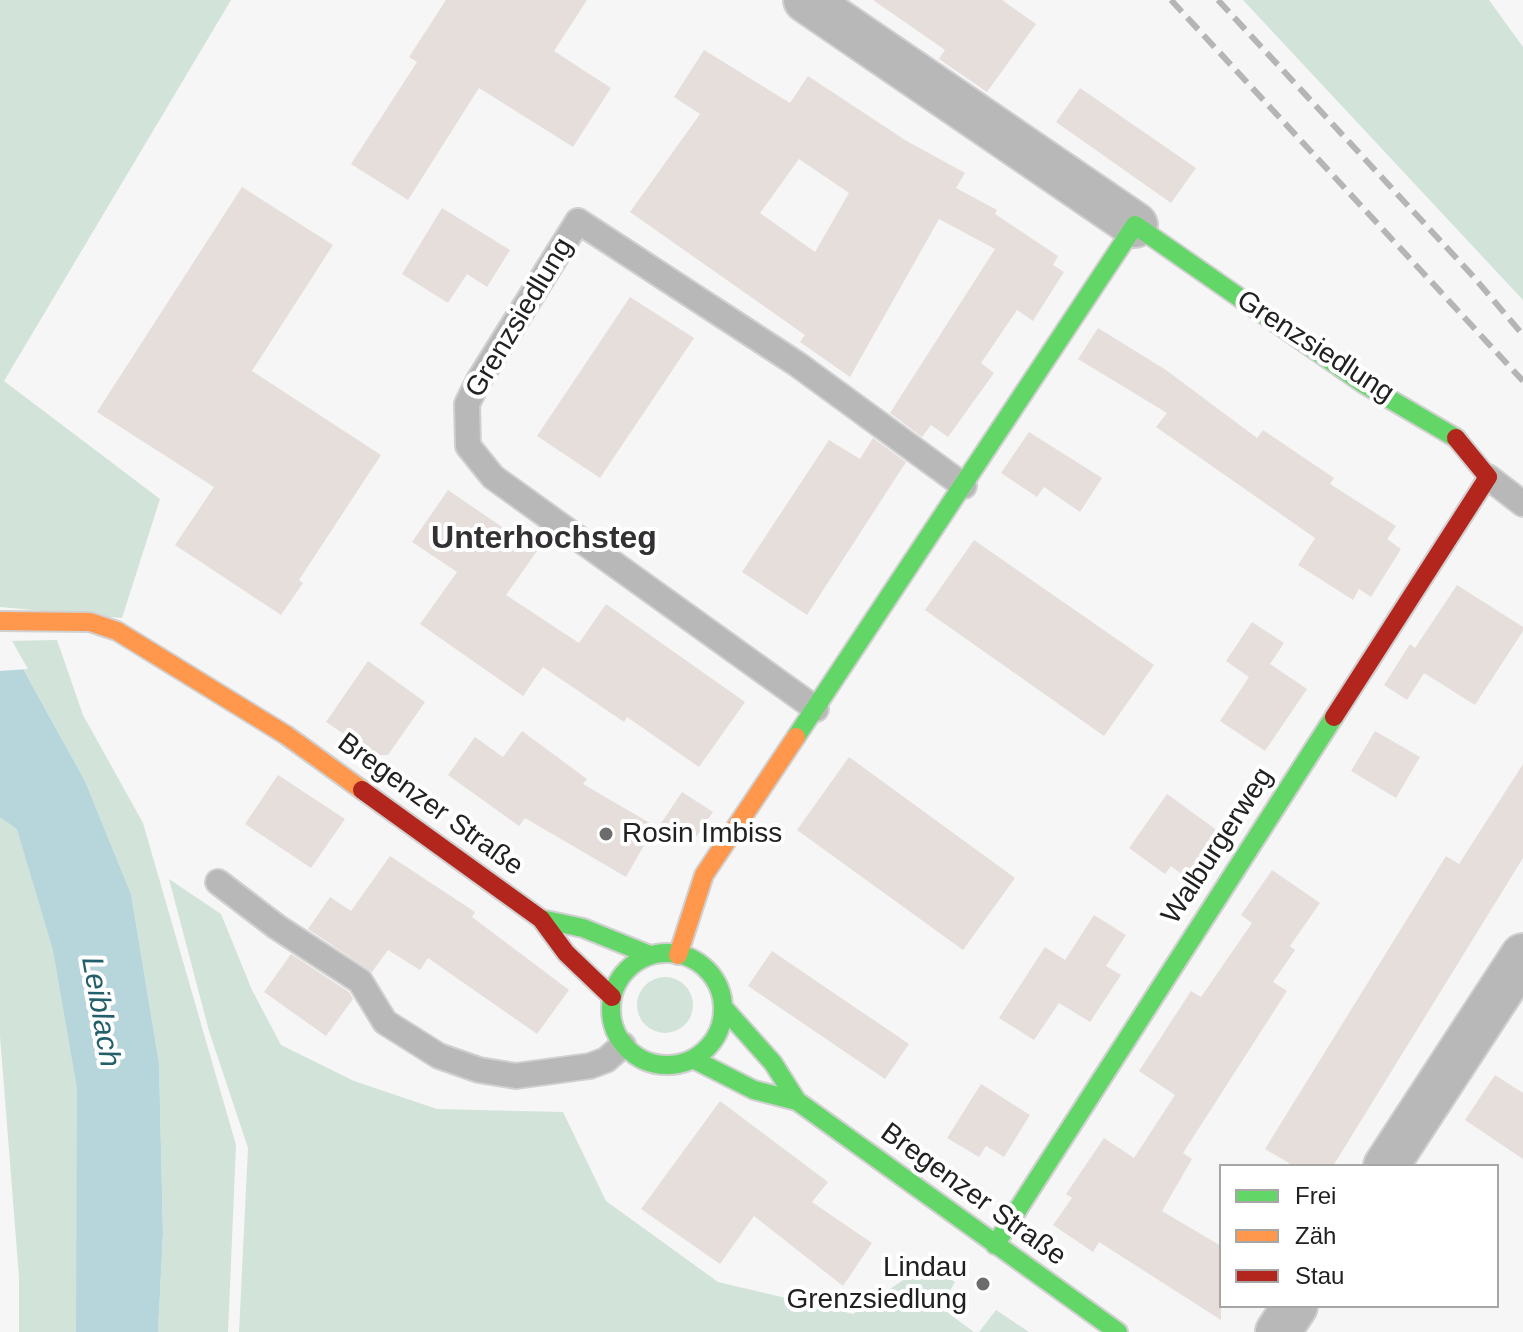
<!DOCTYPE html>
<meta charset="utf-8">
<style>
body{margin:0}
#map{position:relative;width:1523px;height:1332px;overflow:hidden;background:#f6f6f6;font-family:Helvetica,sans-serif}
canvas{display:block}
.legend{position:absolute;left:1219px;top:1164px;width:280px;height:144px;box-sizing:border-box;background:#fff;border:2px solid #a7a6a7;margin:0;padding:10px 14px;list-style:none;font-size:24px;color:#222122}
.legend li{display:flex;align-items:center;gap:16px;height:40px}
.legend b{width:40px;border:2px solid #a7a6a7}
</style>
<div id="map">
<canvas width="1523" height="1332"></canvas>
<ul class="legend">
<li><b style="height:10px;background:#63d668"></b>Frei</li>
<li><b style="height:10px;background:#ff974d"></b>Zäh</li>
<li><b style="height:10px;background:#b3261e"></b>Stau</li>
</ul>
</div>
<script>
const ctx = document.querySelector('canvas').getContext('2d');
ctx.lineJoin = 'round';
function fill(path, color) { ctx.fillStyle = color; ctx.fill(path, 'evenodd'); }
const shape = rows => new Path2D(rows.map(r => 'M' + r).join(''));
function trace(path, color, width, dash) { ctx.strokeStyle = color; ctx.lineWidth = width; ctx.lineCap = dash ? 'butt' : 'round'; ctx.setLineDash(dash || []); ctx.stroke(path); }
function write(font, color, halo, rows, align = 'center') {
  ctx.font = font + ' Helvetica,sans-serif'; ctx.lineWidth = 8; ctx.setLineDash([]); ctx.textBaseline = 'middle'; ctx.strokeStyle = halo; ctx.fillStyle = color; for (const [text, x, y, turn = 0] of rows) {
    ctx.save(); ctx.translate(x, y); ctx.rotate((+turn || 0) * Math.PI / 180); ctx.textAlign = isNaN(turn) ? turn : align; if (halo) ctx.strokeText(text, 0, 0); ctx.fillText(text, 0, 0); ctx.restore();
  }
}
fill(shape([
 [0,0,231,0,4,381,160,499,122,618,0,607],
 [1243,0,1489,0,1523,47,1523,300],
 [57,640,83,715,143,823,236,1145,228,1332,158,1332,163,1233,159,1063,131,894,85,781,8,641],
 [0,730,38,790,129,1332,19,1332,19,1277,0,1036],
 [169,879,221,914,252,990,281,1045,354,1081,437,1109,563,1112,606,1201,718,1282,853,1314,927,1264,955,1282,940,1307,974,1332,239,1332,248,1148,209,1031],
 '637 1005a28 28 0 1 1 56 0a28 28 0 1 1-56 0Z',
 [996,1310,1029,1332,979,1332]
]), '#d2e3da');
fill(shape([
 [0,627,85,781,131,894,159,1063,163,1233,158,1332,76,1332,77,1088,53,950,17,829,0,817]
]), '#b6d6db');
fill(shape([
 [0,623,3,625,28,669,0,671]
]), '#f6f6f6');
fill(shape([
 [446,0,587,0,554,51,611,88,573,147,479,88,408,200,351,164,417,62,409,57],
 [873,0,1002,0,1036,24,987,92,939,59,945,50],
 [704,50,790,103,808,76,905,140,965,173,956,188,997,210,995,214,1058,256,1053,265,1064,272,1033,321,1017,310,981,363,994,373,948,437,931,425,922,437,890,413,995,249,939,219,850,377,800,342,805,335,630,212,700,114,674,97],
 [799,159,849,193,815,252,760,213],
 [1080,88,1196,168,1171,203,1056,122],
 [242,187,333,245,252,371,381,455,299,580,303,583,281,615,175,545,214,487,97,412],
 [442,208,510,250,487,287,467,274,448,303,402,274],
 [630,297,694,338,600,478,537,436],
 [1098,328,1166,370,1257,438,1263,430,1334,478,1330,484,1396,526,1387,539,1401,549,1371,597,1359,589,1353,600,1298,565,1315,538,1156,427,1167,413,1078,359],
 [1029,432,1102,478,1080,512,1044,487,1037,497,1001,473],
 [873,438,906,462,807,615,742,572,829,440,860,459],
 [448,490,537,551,506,595,579,643,606,604,745,702,699,767,627,717,624,722,543,667,523,696,420,624,457,572,412,542],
 [974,540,1154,665,1104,736,925,610],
 [1457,585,1523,627,1523,631,1475,705,1424,673,1407,700,1384,685,1410,644,1415,648],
 [1252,622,1284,643,1270,664,1307,689,1265,751,1220,721,1249,677,1226,661],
 [368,661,425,702,388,755,375,755,326,722],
 [522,731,587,779,583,784,655,826,626,877,525,818,519,826,448,775,475,737,503,757],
 [1375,731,1420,757,1396,798,1351,771],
 [849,757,1015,878,963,950,797,830],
 [1523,764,1523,858,1333,1166,1294,1166,1265,1149,1446,856,1459,864],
 [278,775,345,819,311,868,245,824],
 [682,792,713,812,690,846,660,825],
 [1167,794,1218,831,1185,877,1171,866,1165,874,1129,848],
 [390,856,475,912,472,917,569,990,537,1034,428,958,420,970,388,950,372,972,308,929,330,897,351,911],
 [1272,870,1320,903,1290,946,1295,950,1273,982,1287,991,1183,1153,1192,1159,1162,1211,1221,1246,1221,1320,1099,1242,1093,1252,1053,1225,1072,1198,1066,1194,1104,1138,1134,1158,1175,1095,1139,1071,1191,991,1201,997,1252,923,1241,915],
 [1094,915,1126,935,1106,966,1121,975,1090,1022,1059,1003,1034,1040,999,1018,1045,947,1065,960],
 [772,951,909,1044,885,1079,748,986],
 [291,954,349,992,353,999,326,1036,264,992],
 [1495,1075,1523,1093,1523,1159,1465,1120],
 [981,1084,1030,1115,1004,1157,986,1146,979,1157,947,1138],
 [720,1101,828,1182,812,1202,872,1243,843,1286,754,1216,720,1264,641,1209]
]), '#e6dedb');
const lane = shape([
 [1488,477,1523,504],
 [816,709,493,477,468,446,467,404,479,380,578,221,797,364,964,486],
 [218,882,277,927,360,981,385,1022,439,1056,479,1070,516,1076,590,1066,606,1060,623,1045]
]);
const street = shape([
 [806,0,1135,225],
 [1386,1166,1523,956],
 [1278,1332,1295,1306]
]);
const fast = shape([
 [796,737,1135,225,1364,384,1456,438],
 [541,919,583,928,650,955],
 '611 1009a56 56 0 1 1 112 0a56 56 0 1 1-112 0Z',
 [723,1007,773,1063,797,1101],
 [693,1059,754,1090,797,1101,1118,1332],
 [995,1245,1334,717]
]);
const slow = shape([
 [0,621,90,622,117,631,286,735,362,790],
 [678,955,704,875,796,737]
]);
const jam = shape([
 [1334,717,1488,477,1456,438],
 [362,790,541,919,566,953,612,997]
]);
trace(lane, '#d0d0d0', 28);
trace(street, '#d0d0d0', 48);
trace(fast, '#d0d0d0', 22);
trace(slow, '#d0d0d0', 22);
trace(jam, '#d0d0d0', 22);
trace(lane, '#b9b8b8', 24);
trace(street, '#b9b8b8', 44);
trace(fast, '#63d668', 18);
trace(slow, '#ff974d', 18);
trace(jam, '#b3261e', 18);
trace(shape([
 [1171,0,1523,381],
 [1218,0,1472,275,1523,335]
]), '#b5b5b5', 6, [16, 8]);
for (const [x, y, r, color] of [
 [606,834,8,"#6c6c6c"],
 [983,1284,8,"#6c6c6c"]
]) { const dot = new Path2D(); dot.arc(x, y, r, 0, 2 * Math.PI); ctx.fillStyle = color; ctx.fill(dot); trace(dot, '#fff', 3); }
write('28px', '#222122', '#fff', [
 ["Grenzsiedlung",520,318,-59],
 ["Grenzsiedlung",1315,347,33],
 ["Bregenzer Straße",430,805,36],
 ["Walburgerweg",1218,846,-57],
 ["Bregenzer Straße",973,1195,36]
]);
write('28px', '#222122', '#fff', [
 ["Rosin Imbiss",622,834],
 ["Lindau",967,1268,"right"],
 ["Grenzsiedlung",967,1300,"right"]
], 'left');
write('italic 30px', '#225f69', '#fff', [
 ["Leiblach",100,1012,80]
]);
write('bold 32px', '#323032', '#fff', [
 ["Unterhochsteg",544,539]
]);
</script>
